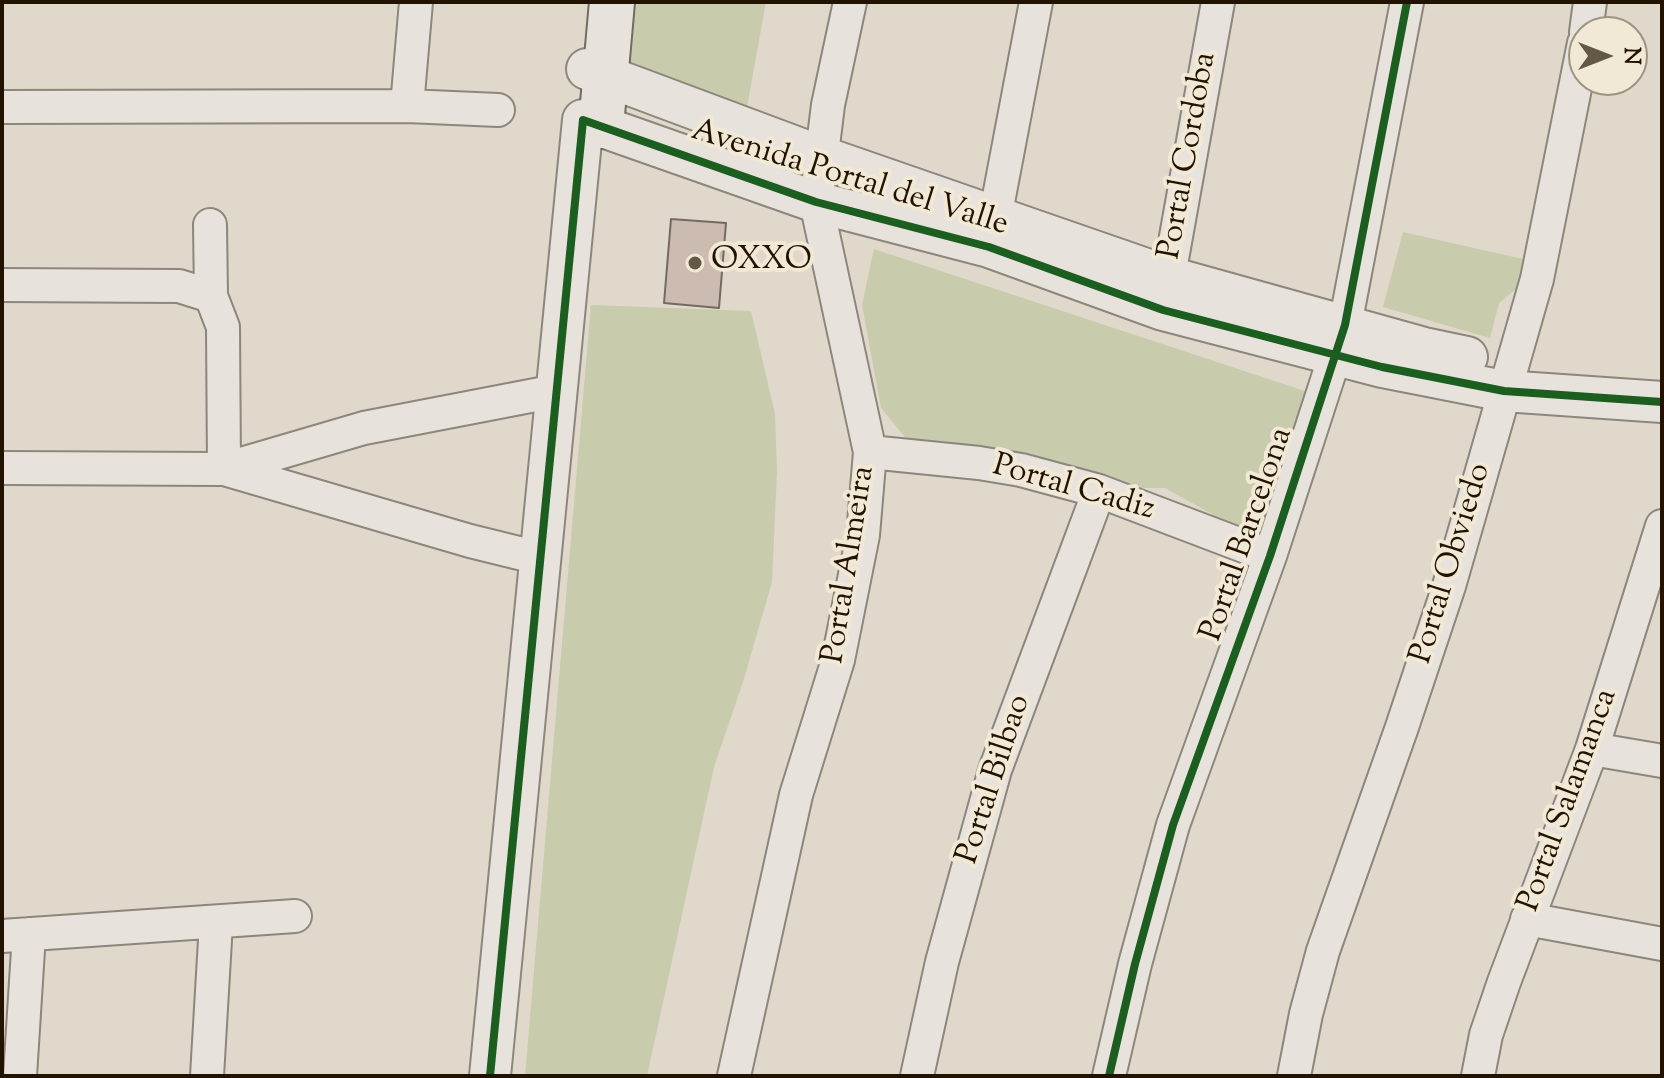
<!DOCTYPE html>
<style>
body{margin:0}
#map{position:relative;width:1664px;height:1078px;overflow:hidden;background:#e0d8ca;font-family:"Sorts Mill Goudy",serif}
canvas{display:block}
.frame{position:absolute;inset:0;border:4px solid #221300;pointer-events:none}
.north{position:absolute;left:1568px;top:16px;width:80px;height:80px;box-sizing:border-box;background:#f1e8d6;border:2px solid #9e9380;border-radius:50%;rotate:90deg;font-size:22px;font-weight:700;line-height:32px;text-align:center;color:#221300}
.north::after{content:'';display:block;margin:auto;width:28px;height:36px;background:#645847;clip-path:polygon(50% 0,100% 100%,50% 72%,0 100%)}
</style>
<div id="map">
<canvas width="1664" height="1078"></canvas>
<div class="frame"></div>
<div class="north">N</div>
</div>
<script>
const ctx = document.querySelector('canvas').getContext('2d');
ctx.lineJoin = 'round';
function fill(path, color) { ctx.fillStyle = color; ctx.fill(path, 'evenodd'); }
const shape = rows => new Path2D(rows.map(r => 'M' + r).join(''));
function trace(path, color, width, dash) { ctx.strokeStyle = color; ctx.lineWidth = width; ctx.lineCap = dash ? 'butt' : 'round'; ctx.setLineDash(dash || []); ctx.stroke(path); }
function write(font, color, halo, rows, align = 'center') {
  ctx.font = font + ' "Sorts Mill Goudy",serif'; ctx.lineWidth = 8; ctx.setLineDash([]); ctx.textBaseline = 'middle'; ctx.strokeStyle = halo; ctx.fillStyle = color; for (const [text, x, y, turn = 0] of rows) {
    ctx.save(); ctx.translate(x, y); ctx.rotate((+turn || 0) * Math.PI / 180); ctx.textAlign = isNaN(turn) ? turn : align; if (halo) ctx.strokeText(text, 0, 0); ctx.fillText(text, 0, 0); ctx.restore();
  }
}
fill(shape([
 [619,2,766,2,745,118,611,63],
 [1403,232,1527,260,1520,286,1499,303,1490,338,1383,307],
 [874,249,1308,392,1263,539,1219,518,1165,488,1119,488,914,448,881,408,862,305],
 [591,305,751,311,775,414,777,472,772,582,743,682,714,767,647,1076,525,1076]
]), '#c8cbac');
const building = shape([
 [671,219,726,223,719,308,664,303,671,219]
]);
fill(building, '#ccbbb0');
trace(building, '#716b61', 2);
const minor = shape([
 [1586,32,1590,2],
 [407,106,416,2],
 [2,107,407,106,498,110],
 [210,225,211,296],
 [991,239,1036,2],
 [2,285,179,286,211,296,223,327,224,469,364,428,556,391],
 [1165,298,1218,2],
 [870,452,979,463,1021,470,1099,491,1270,556],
 [2,468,224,469,470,541,539,558],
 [1592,749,1662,761],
 [1527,919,1662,944],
 [2,936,295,916],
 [20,1076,29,934],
 [207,1076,216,923],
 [734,1076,796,795,838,660,863,535,870,452,816,202,828,105,850,2],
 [917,1076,942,962,995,770,1099,491],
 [1109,1076,1135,964,1173,825,1270,556,1345,325,1407,2],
 [1294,1076,1306,1014,1323,951,1402,727,1449,586,1537,279,1584,43],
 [1478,1076,1486,1035,1504,982,1592,749,1662,526]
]);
const tertiary = shape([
 [587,69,820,156,1169,277,1424,348,1467,357],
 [490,1076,583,120,816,202,989,247,1163,310,1382,367,1438,378,1504,391,1662,402]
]);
const secondary = shape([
 [601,126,612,2]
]);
trace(minor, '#8c867c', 36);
trace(tertiary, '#8c867c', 44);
trace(secondary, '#716b61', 48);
trace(minor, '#e7e3dc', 32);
trace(tertiary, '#e7e3dc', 40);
trace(secondary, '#e7e3dc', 44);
trace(shape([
 [490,1076,583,120,816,202,989,247,1163,310,1382,367,1438,378,1504,391,1662,402],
 [1109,1076,1135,964,1173,825,1270,556,1345,325,1407,2]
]), '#1b5e20', 8);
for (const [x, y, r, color] of [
 [695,263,8,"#645847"]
]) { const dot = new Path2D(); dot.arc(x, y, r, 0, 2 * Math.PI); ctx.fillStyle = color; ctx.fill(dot); trace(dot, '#f1e8d6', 3); }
write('32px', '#221300', '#f1e8d6', [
 ["Portal Cordoba",1190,156,-80],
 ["Avenida Portal del Valle",849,180,17],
 ["Portal Cadiz",1073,490,16],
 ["Portal Barcelona",1249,535,-71],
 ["Portal Obviedo",1453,564,-73],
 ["Portal Almeira",851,565,-81],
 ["Portal Bilbao",996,780,-72],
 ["Portal Salamanca",1570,801,-70]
]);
write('32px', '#221300', '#f1e8d6', [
 ["OXXO",711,263]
], 'left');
</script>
